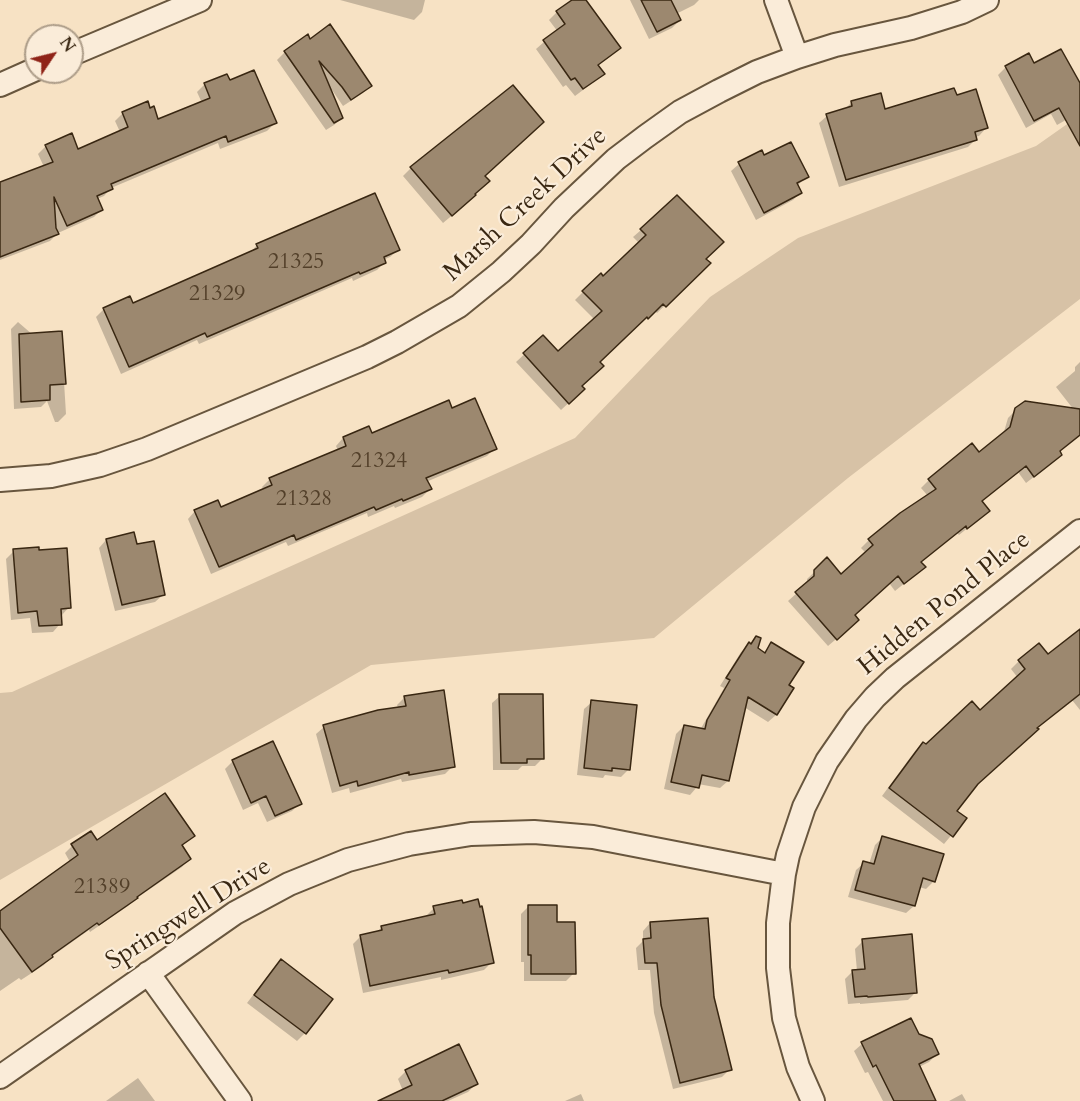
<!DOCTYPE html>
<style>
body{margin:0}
#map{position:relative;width:1080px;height:1101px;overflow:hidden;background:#f7e2c4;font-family:Cardo,serif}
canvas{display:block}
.north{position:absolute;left:24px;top:24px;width:60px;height:60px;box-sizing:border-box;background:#faecd9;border:2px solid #ad9d89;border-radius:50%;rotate:55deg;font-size:16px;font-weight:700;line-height:24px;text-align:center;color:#392712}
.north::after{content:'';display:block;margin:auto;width:21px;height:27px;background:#8f2418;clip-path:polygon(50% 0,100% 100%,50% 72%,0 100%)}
</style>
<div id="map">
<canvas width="1080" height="1101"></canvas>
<div class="north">N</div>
</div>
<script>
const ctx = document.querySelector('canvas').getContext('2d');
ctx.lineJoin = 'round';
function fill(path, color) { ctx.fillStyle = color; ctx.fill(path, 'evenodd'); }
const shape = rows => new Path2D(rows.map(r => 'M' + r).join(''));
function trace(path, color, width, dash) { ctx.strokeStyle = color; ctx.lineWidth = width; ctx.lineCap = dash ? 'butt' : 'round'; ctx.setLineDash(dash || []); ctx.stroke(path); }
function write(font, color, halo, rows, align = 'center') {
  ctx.font = font + ' Cardo,serif'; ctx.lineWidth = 4.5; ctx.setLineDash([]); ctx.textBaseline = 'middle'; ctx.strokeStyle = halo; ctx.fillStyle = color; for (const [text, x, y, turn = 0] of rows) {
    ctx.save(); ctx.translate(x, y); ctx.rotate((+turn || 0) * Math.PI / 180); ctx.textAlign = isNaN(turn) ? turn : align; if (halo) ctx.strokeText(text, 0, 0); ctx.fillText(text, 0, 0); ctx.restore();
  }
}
fill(shape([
 [1080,115,1080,299,848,478,654,638,371,665,0,880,0,693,12,692,575,438,710,297,798,238,1036,146]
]), '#d7c2a6');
fill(shape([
 [340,0,425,0,422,12,414,20],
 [574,0,579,0,619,48,611,56,597,66,603,74,595,81,575,96,566,85,563,87,536,49,544,42,558,32,549,20,557,12],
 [630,0,699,0,694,5,676,14,680,20,672,28,649,39],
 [309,41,370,85,363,93,343,106,332,90,330,91,342,118,334,125,326,130,277,60,285,52],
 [1028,55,1034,65,1080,86,1080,112,1057,125,1051,114,1026,128,998,75,1005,68],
 [229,82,275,123,267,131,220,149,218,143,111,188,104,196,97,199,101,210,94,217,58,233,50,241,0,260,0,184,44,167,38,154,46,146,78,151,120,132,115,121,123,113,157,121,202,103,197,92,205,84],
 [512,87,484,176,474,194,467,203,443,223,403,176,411,168],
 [956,97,986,128,979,136,975,137,976,139,968,147,839,187,819,123,827,116,844,110,852,102,884,111],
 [761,152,764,157,807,176,797,186,800,193,793,200,756,220,731,171,739,164],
 [641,230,704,259,709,263,657,313,655,311,639,325,638,324,599,362,580,386,575,397,561,410,516,362,543,337,557,353,595,320,575,300,600,275,603,278,639,243,633,237],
 [257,245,398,250,390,257,383,260,384,263,377,270,353,281,352,278,199,344,197,340,121,374,96,317,104,309,133,305,249,254],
 [18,322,33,335,61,333,66,414,58,422,55,422,47,401,41,407,14,409,11,329],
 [1080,362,1080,435,1058,452,1060,455,1052,463,1026,483,1018,472,980,502,980,518,959,535,957,533,920,562,916,574,895,591,889,583,853,616,849,628,828,646,788,601,807,584,807,579,827,560,841,576,866,553,861,548,869,540,928,496,921,488,929,480,979,454,1003,435,1008,418,1016,410,1074,410,1056,387,1075,371,1075,367],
 [452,410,495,448,487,456,426,482,430,489,422,497,395,508,394,506,368,517,367,513,288,546,286,542,211,574,188,519,195,511,220,509,264,490,262,487,270,479,338,451,336,446,343,438,368,428,372,435],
 [106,540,136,546,163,595,155,602,115,611,99,548],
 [14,551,69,607,62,615,60,615,60,624,53,632,32,633,30,618,11,620,6,559],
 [1080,631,1080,710,1072,700,1036,728,974,786,955,811,965,819,944,844,882,796,915,751,923,744,926,746,980,712,1018,678,1011,669,1019,661,1048,656],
 [756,638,757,649,763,653,771,644,787,686,792,689,776,715,768,722,744,707,728,781,720,788,698,784,697,787,690,795,664,789,676,734,684,726,700,730,724,688,720,686,741,652],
 [500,696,543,758,535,766,522,766,518,770,493,770,492,703],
 [405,697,453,766,445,774,402,782,401,779,350,793,349,788,332,793,316,734,324,727,398,708,397,705],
 [592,702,629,769,621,777,605,775,603,778,577,775,584,709],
 [233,761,300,803,292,811,267,822,258,803,243,810,225,769],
 [193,836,181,847,189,859,182,867,134,900,128,906,90,932,89,930,51,957,44,965,21,980,19,978,0,991,0,912,70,862,65,853,72,846,97,842],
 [882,838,934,881,926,889,919,887,914,906,906,913,848,897,856,870,864,863,869,864,875,845],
 [529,906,555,924,574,973,566,981,524,981,524,962,521,962,521,914],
 [434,908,492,962,484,970,441,980,441,977,363,993,353,944,361,936,376,933,382,927,426,917,426,916],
 [650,923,712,997,730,1069,722,1077,673,1089,654,1013,650,970,638,970,636,948,643,941,643,931],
 [863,941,916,992,908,1000,860,1004,860,1003,848,1004,845,979,853,971,857,971,855,949],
 [281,961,331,999,305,1033,297,1041,247,1003,273,969],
 [918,1035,937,1054,929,1062,919,1067,935,1101,883,1101,868,1072,865,1073,854,1051,862,1044],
 [406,1071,476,1084,468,1092,448,1101,398,1101,403,1091,398,1079],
 [138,1078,155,1101,106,1101],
 [581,1094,584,1101,565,1101],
 [962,1094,966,1101,949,1101]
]), '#0003');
const building = shape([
 [572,0,586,0,621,48,598,65,605,74,583,89,575,78,571,80,543,40,565,24,556,11,572,0],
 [641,0,671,0,681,20,657,32,641,0],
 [330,24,372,86,351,100,342,87,319,61,343,118,334,123,284,51,308,34,310,39,330,24],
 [1061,49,1080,83,1080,146,1059,108,1034,121,1005,66,1029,53,1034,63,1061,49],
 [254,70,277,123,228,142,226,136,111,184,113,189,97,196,103,210,67,226,54,197,56,228,59,234,0,257,0,182,53,162,45,145,72,133,78,149,128,127,122,112,148,101,150,108,154,106,158,119,210,98,204,83,227,74,230,80,254,70],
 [513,85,544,122,485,176,490,181,475,194,476,195,452,216,410,167,513,85],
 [954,88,957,95,976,89,988,128,975,132,977,140,846,180,826,114,852,106,851,101,881,93,885,109,954,88],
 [791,142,809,177,797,183,802,193,764,213,738,162,762,150,764,155,791,142],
 [375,193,400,250,384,257,386,263,360,274,359,272,207,337,205,333,129,367,103,308,130,296,133,303,258,248,256,244,375,193],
 [677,195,724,242,706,259,711,263,666,307,663,304,648,319,647,317,600,362,604,366,582,386,585,389,569,404,523,353,543,335,558,351,602,311,582,291,601,273,603,276,646,235,640,229,677,195],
 [62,331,66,384,50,385,50,400,21,402,19,334,62,331],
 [475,398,497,449,426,478,432,489,403,501,402,499,376,510,374,507,296,540,294,535,219,567,194,510,218,500,221,507,272,485,269,478,346,446,343,437,369,426,372,433,449,400,452,408,475,398],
 [1025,401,1080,409,1080,435,1060,451,1062,455,1034,477,1026,466,982,501,990,511,967,529,966,526,921,562,926,567,904,584,898,576,855,615,859,620,837,640,795,592,814,576,814,570,827,557,841,574,873,545,868,539,900,513,936,489,928,479,972,443,979,452,1010,427,1015,408,1025,401],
 [134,532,137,544,154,541,165,595,122,605,106,539,134,532],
 [39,547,39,550,67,548,71,608,61,609,62,625,39,626,37,611,18,613,13,549,39,547],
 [1080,629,1080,694,1037,728,1039,729,978,784,957,811,967,818,953,837,889,788,923,742,926,744,972,701,980,710,1025,669,1018,660,1039,643,1048,654,1080,629],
 [756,636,761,638,758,648,765,653,771,642,804,662,789,685,794,688,777,715,748,697,729,781,702,775,699,788,671,782,684,725,705,729,707,720,730,680,726,678,749,642,751,644,756,636],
 [444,690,455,767,409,775,409,772,358,786,357,781,340,786,323,725,378,710,406,706,404,696,444,690],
 [499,694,543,694,544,759,527,759,527,763,501,763,499,694],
 [591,700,637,705,630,770,612,768,612,771,584,768,591,700],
 [273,741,302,804,275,816,266,796,251,803,232,760,273,741],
 [165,793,195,836,182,845,191,859,137,897,138,898,99,925,97,923,52,955,53,957,32,972,0,928,0,911,78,855,71,844,91,831,97,840,165,793],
 [882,836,944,854,935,882,923,878,915,906,855,890,863,861,874,864,882,836],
 [478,899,480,907,482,906,494,963,449,973,448,970,370,986,360,935,382,930,381,926,435,914,433,906,462,900,463,903,478,899],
 [528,905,557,905,557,922,575,922,576,974,531,974,531,955,528,955,528,905],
 [708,918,714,997,732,1070,680,1083,661,1005,657,963,645,963,643,939,651,938,650,922,708,918],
 [912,934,917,993,868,997,867,996,855,997,852,970,865,969,862,939,912,934],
 [281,959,333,999,306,1034,254,995,281,959],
 [911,1018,919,1034,932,1039,939,1054,919,1064,936,1101,894,1101,876,1065,873,1067,861,1042,911,1018],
 [459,1044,478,1084,442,1101,378,1101,412,1085,405,1070,459,1044]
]);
fill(building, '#9c886f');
trace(building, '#392712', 1.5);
const minor = shape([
 [776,0,797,57],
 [72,54,200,0],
 [0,85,36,69],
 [0,480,51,476,100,465,147,449,367,357,397,342,459,306,501,272,531,244,564,208,616,159,645,137,680,112,719,91,757,72,797,57,835,45,911,28,962,12,987,0],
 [148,973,240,1101],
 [0,1077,235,913,289,884,348,860,409,844,471,834,534,832,593,837,784,874],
 [813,1101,798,1067,784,1018,778,968,778,923,784,874,788,855,804,807,827,761,856,719,875,697,895,678,1080,531]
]);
trace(minor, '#68563e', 26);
trace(minor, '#faecd9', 22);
write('22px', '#523f29', null, [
 ["21325",296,263],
 ["21329",217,295],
 ["21324",379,462],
 ["21328",304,500],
 ["21389",102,888]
]);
write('26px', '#392712', '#faecd9', [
 ["Marsh Creek Drive",526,205,-43],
 ["Hidden Pond Place",945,604,-39],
 ["Springwell Drive",189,915,-32]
]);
</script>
